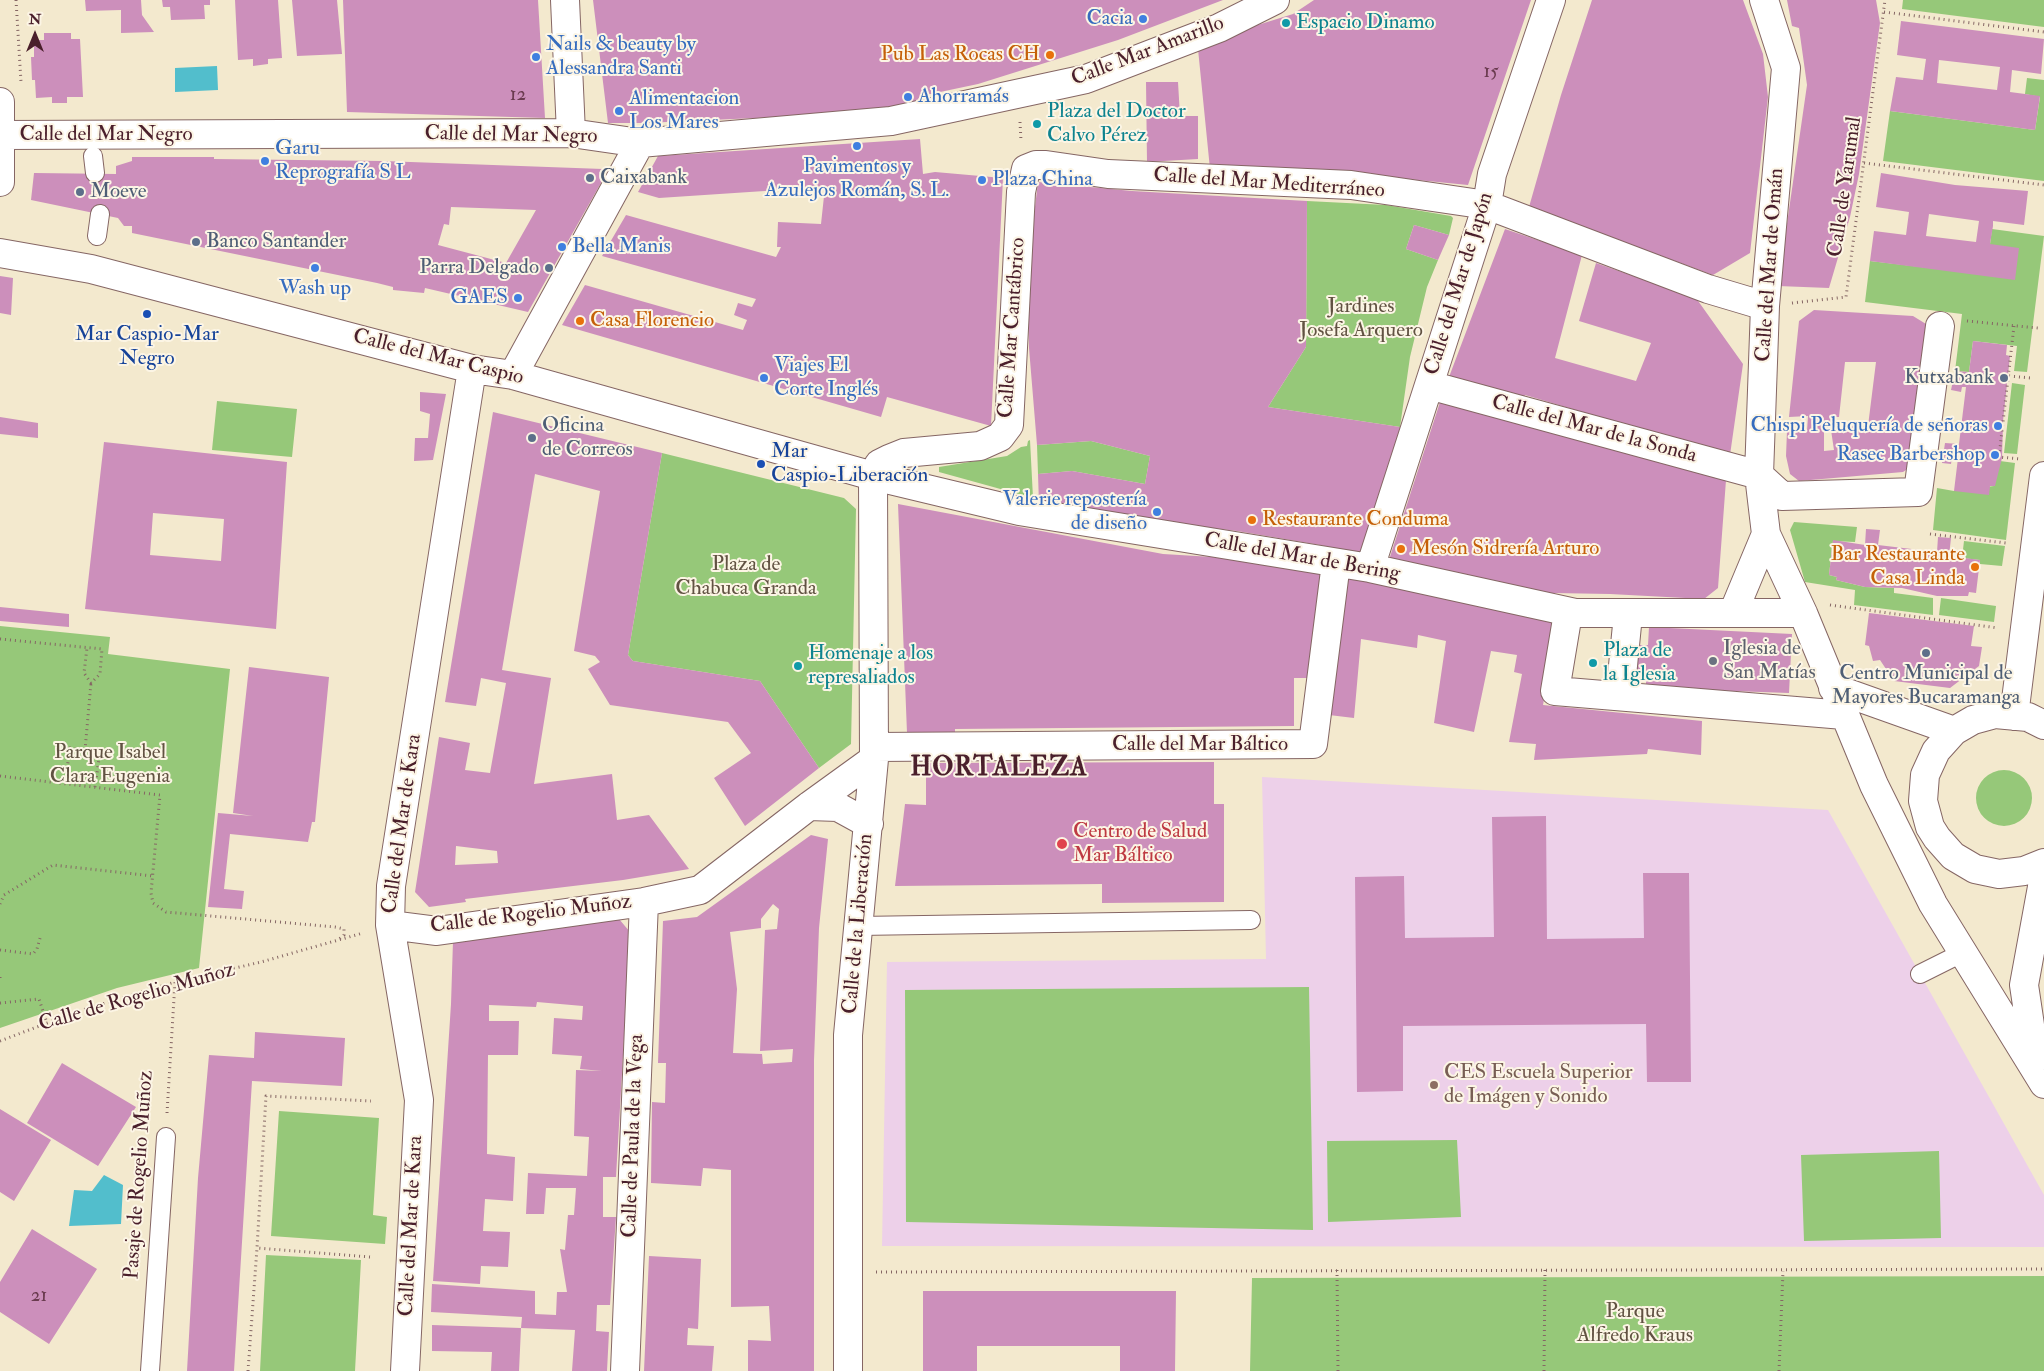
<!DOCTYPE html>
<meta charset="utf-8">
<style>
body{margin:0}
#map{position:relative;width:2044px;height:1371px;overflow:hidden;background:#f3e9ce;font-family:"IM FELL Double Pica",serif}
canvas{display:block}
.north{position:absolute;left:10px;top:10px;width:50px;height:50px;-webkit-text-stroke:4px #fcf5e5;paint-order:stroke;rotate:0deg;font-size:14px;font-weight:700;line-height:20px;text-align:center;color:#4a1f2b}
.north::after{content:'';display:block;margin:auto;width:18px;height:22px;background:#4a1f2b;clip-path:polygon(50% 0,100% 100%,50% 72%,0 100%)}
</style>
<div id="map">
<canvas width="2044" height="1371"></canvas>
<div class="north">N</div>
</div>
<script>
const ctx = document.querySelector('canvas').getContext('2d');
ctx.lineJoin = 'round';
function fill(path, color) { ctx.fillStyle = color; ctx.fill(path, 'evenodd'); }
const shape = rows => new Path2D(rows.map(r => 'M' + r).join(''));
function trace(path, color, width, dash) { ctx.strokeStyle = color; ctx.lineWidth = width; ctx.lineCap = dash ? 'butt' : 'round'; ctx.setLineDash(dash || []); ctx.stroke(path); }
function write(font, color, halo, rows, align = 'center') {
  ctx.font = font + ' "IM FELL Double Pica",serif'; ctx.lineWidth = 4; ctx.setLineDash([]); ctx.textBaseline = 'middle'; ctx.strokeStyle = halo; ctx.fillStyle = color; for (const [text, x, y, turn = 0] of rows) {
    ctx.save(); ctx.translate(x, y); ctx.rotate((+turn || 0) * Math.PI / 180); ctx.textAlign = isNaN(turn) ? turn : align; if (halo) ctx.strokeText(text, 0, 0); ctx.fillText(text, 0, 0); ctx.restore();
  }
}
fill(shape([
 [1262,777,1828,810,2044,1195,2044,1247,882,1246,887,962,1266,959]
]), '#edd0e9');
fill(shape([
 [1903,0,2044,0,2044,27,1902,9],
 [2027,78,2044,80,2044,181,1883,161,1890,111,2035,130,2040,97,2025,94],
 [1307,201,1386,205,1451,216,1453,218,1449,235,1414,225,1406,249,1438,260,1427,287,1410,357,1400,427,1268,407,1306,347],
 [1992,229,2044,236,2027,372,2014,371,2017,346,1973,341,1969,372,1955,371,1962,314,1865,302,1870,261,1947,270,1990,244],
 [2012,383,2025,385,2017,454,2004,453],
 [217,401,297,409,292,457,212,450],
 [1030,440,1033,498,939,472,939,467,1007,456,1021,447,1027,446,1028,441],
 [1091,441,1150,456,1145,484,1072,471,1038,474,1037,445],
 [662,453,844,498,856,509,851,744,819,768,760,681,633,661,628,655],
 [2000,461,2015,463,2006,540,1933,530,1937,488,1954,491,1994,486],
 [1794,522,1857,527,1855,542,1833,541,1829,575,1837,577,1836,580,1865,587,1894,588,1894,593,1933,598,1933,615,1854,605,1855,590,1805,582,1790,530],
 [1964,541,2005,546,2002,566,1980,564,1980,560,1962,558],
 [1941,598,1996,606,1994,622,1939,615],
 [0,626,110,637,108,654,230,669,199,968,117,988,0,1028],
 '1976 798a28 28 0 1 1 56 0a28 28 0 1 1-56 0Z',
 [1309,987,1313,1230,906,1222,905,990],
 [279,1111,379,1118,373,1215,387,1217,385,1244,271,1236],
 [1457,1140,1461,1217,1328,1222,1327,1141],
 [1939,1151,1941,1238,1804,1241,1801,1155],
 [266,1255,361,1260,355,1371,260,1371],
 [2044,1276,2044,1371,1250,1371,1252,1278]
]), '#96c879');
fill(shape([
 [217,66,218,90,175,92,175,68],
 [104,1175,123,1185,121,1224,69,1226,74,1190,92,1191]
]), '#52becc');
fill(shape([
 [85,0,141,0,142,15,154,32,121,33,121,10,86,11],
 [162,0,210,0,210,5,204,5,205,19,171,20,170,7,163,7],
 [235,0,278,0,282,58,268,59,268,64,253,66,253,59,238,60],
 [292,0,337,0,342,54,297,56],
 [343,0,538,0,545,118,347,112],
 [593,0,1223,0,1118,40,978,84,921,96,923,101,845,114,644,123,608,123],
 [1314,0,1531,0,1468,185,1346,173,1210,169,1198,49,1248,28,1293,14],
 [1592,0,1743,0,1763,54,1768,97,1750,253,1713,275,1529,207,1561,95],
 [1787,0,1876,0,1880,23,1859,174,1850,217,1829,288,1778,286,1807,85,1799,28,1792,26],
 [1901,21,2044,39,2041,74,2012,70,2010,92,2040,96,2035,130,1890,111,1896,77,1923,80,1926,59,1897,55],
 [1939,60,2000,67,1997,90,1937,83],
 [44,33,71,33,71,39,80,39,83,97,67,97,67,103,52,103,52,97,36,98,35,80,32,80,31,57,34,57,34,40,44,40],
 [1146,82,1178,82,1180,116,1198,116,1198,159,1147,162],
 [920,139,923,174,935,172,1003,178,991,426,887,397,881,417,562,325,585,285,743,330,747,320,734,315,738,303,752,307,756,299,602,256,626,215,776,257,781,247,777,247,778,222,821,224,825,187,659,198,638,192,658,156],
 [132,157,214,157,214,159,383,161,603,169,606,174,528,312,425,288,424,293,393,290,393,287,377,283,132,233,132,226,124,226,118,218,31,200,34,173,116,174,116,166,132,161],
 [451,207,536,210,506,263,438,245,444,224,449,225],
 [1881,173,1955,185,2028,191,2024,225,1993,221,1993,226,1990,244,2019,248,2015,280,1870,261,1874,231,1906,235,1909,212,1876,207],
 [1929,214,1979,221,1976,242,1926,236],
 [1038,182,1132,191,1307,201,1306,347,1268,407,1400,427,1392,475,1361,555,1320,545,1237,531,1137,519,1039,504,1038,474,1072,471,1145,484,1150,456,1091,441,1037,445,1029,348,1028,307,1034,215],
 [1414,225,1449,235,1438,260,1406,249],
 [1505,229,1582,255,1555,358,1636,381,1651,343,1579,321,1596,263,1696,298,1743,364,1730,455,1621,430,1623,424,1525,395,1522,401,1449,377],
 [0,276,13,278,11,315,0,313],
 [1814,310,1913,316,1926,324,1928,329,1909,468,1903,472,1799,481,1790,474,1786,456,1787,431,1807,431,1808,416,1789,417,1799,321],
 [1845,362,1876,362,1868,426,1850,426,1850,430,1831,430,1830,417,1839,417],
 [1824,430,1831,430,1834,450,1824,451],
 [1973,341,2007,345,2006,355,2010,356,2003,421,2002,458,1995,486,1990,486,1989,495,1954,491,1958,458,1952,457,1951,464,1942,463,1945,443,1959,444,1966,387,1962,387,1961,392,1951,390,1955,371,1969,372],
 [420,392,446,394,433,460,414,461,415,438,428,438,430,414,420,411],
 [1441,399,1595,445,1726,480,1718,588,1704,599,1610,594,1553,593,1552,595,1388,563],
 [493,412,662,453,628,655,633,661,760,681,819,768,745,826,714,778,751,753,728,722,610,705,588,669,600,662,595,656,574,651,600,491,535,474,502,670,551,678,534,784,612,774,617,820,649,815,689,869,623,880,465,899,466,902,429,907,415,892,439,737,470,743,465,770,490,773,506,683,481,678,476,706,445,702],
 [456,846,497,851,498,863,455,865],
 [0,417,38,423,38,438,0,434],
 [104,442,287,462,276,629,85,609],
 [153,513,224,519,221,561,150,555],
 [898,504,1163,554,1246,559,1323,574,1311,678,1294,678,1294,726,955,729,955,732,907,733],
 [1866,529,1880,530,1878,545,1937,552,1938,537,1951,538,1949,556,1980,560,1976,593,1969,592,1968,596,1937,596,1902,588,1865,587,1836,580,1837,577,1829,575,1833,540,1865,545],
 [1346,578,1559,619,1543,705,1702,721,1701,755,1648,749,1647,754,1534,760,1536,744,1509,742,1522,674,1514,672,1517,655,1491,651,1474,732,1434,723,1446,641,1418,635,1417,648,1361,639,1354,718,1329,715],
 [0,607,69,614,69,627,0,621],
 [1869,613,1974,626,1971,646,1982,647,1979,666,1950,688,1894,681,1880,660,1873,661,1869,646,1865,645],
 [1649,627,1792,634,1789,693,1646,688,1646,671,1636,670,1637,645,1648,645],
 [249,667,329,677,315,822,312,822,308,842,230,834,224,889,244,891,242,909,208,907,218,813,253,816,233,813],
 [1214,762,1214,804,1224,804,1224,902,1102,903,1102,884,895,886,905,804,926,805,926,763],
 [1546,816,1547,939,1644,938,1643,873,1689,873,1691,1082,1647,1082,1646,1024,1403,1026,1403,1091,1357,1092,1355,877,1404,876,1405,938,1494,937,1492,817],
 [811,835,828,839,819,928,814,1060,814,1371,748,1371,748,1340,771,1341,769,1306,731,1307,731,1170,703,1168,701,1186,651,1183,652,1102,665,1103,666,1063,658,1063,663,921,697,917],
 [773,904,779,909,777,929,765,930,760,1051,793,1049,792,1062,763,1064,762,1054,733,1053,737,989,730,932,761,928,761,919],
 [619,919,630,932,622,1073,616,1177,603,1177,603,1217,616,1217,610,1305,597,1305,596,1331,609,1332,607,1371,572,1371,575,1330,521,1328,522,1317,431,1312,432,1284,535,1291,535,1314,556,1315,557,1292,567,1292,560,1249,565,1250,568,1215,574,1215,576,1188,546,1188,544,1214,526,1214,528,1173,587,1176,589,1137,574,1136,576,1070,602,1071,580,1069,582,1056,552,1054,554,1018,582,1020,583,1006,537,1002,536,1007,489,1005,489,1021,519,1021,518,1055,488,1055,487,1154,515,1157,513,1201,485,1199,483,1231,510,1232,508,1267,481,1266,480,1284,433,1281,451,1004,453,941],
 [255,1032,345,1038,342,1086,252,1081,234,1371,187,1371,198,1178,209,1055,254,1058],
 [62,1063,136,1107,98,1166,27,1123],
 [0,1109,51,1140,14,1201,0,1192],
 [32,1229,97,1269,49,1344,0,1312,0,1282],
 [649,1256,701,1259,698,1329,688,1328,687,1345,714,1346,712,1371,644,1371],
 [923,1291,1176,1291,1175,1371,1120,1371,1120,1346,977,1346,977,1371,923,1371],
 [432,1325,521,1328,519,1371,491,1371,492,1352,432,1351]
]), '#cc8fbb');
const lane = shape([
 [93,156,95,173],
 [97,236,100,214],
 [858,926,1251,920],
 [1920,974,1964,952],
 [150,1371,166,1137]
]);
const street = shape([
 [565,0,571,133],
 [0,102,0,182],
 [0,135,571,133,640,143,891,121,1086,79,1219,28,1275,0],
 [0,253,91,269,472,369,513,375,873,476,1019,511,1370,568,1575,613,1803,613],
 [513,375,640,143],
 [1429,385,1759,475,1782,496,1918,492,1940,326],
 [1766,534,1803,613,1874,785,1933,904,2044,1084],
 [1370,568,1487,205,1492,174,1551,0],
 [1733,613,1766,534,1759,475,1765,306,1786,68,1764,0],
 [1567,619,1555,691,1844,715],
 [1833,688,1954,731],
 [1620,696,1627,625],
 [2014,716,2044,476],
 [2044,725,2028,717,1995,714,1973,720,1954,731,1936,751,1925,775,1923,801,1930,827,1937,838,1953,856,1975,869,1999,874,2024,871,2044,863],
 [875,747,1313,744,1336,563],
 [809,806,838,807,869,824],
 [390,925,437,931,644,902,700,890,809,806,874,759],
 [2035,1059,2024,985,2044,876],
 [405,1371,419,1100,390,925,391,886,472,369],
 [625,1371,644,902],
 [848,1371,848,1035,874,759,873,476,879,464,889,459,904,453,980,446,1000,437,1009,425,1021,192,1026,169,1036,165,1046,165,1108,174,1351,185,1487,205,1708,289,1765,306]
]);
trace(lane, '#856664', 20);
trace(street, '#856664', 30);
trace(shape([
 [16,0,21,82],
 [1884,12,2044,32],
 [1020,122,1021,141],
 [1864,163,2044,185],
 [1792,303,1846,297,1885,0],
 [1967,321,2038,328],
 [2014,326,1999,457,2020,459],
 [2009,376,2031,378],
 [1930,534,2006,543],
 [1830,605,1998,628],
 [0,639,102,649,100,674,91,683,84,673,87,648],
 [85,750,91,683],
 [0,776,160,795,151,893,153,903,166,912,335,927,344,929,344,935,338,940],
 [65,783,70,748,100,752,95,787],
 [0,904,4,895,53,865,153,876],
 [0,950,33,954,37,949,40,938],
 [0,977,0,982],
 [0,1003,39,999,47,1023],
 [0,1041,79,1011,175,982,261,962,363,933],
 [167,1113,175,982],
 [370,1257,257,1248,266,1096,371,1101],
 [1337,1270,1338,1371],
 [876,1272,2044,1269],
 [248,1371,257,1248],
 [1544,1371,1545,1270],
 [1779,1371,1783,1271]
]), '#856664', 3, [1, 4]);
trace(lane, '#fff', 18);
trace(street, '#fff', 28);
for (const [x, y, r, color] of [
 [1143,19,5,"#3f7fe0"],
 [1286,23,5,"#0f9aa8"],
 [1050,55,5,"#e8710a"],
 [536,57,5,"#3f7fe0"],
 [908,97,5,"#3f7fe0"],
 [619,111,5,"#3f7fe0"],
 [1037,124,5,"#0f9aa8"],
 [857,146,5,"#3f7fe0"],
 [265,161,5,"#3f7fe0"],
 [590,178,5,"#5c6f8a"],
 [982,180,5,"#3f7fe0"],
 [80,192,5,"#5c6f8a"],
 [196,242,5,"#5c6f8a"],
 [562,247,5,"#3f7fe0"],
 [315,268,5,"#3f7fe0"],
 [549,268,5,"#5c6f8a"],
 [518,298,5,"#3f7fe0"],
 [147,314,5,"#1a4fb4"],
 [580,321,5,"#e8710a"],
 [764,378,5,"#3f7fe0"],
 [2004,378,5,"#5c6f8a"],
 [1998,426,5,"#3f7fe0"],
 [532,438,5,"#5c6f8a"],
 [1995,455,5,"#3f7fe0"],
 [761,464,5,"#1a4fb4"],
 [1157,512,5,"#3f7fe0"],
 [1252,520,5,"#e8710a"],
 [1401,549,5,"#e8710a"],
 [1975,567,5,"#e8710a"],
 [1926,653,5,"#5c6f8a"],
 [1713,661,5,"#6b7280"],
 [1593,663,5,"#0f9aa8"],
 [798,666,5,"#0f9aa8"],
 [1062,844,6,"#e0444e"],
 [1434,1085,5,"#8d6e63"]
]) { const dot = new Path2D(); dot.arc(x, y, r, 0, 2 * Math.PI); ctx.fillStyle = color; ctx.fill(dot); trace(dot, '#fcf5e5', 2); }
write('19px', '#6a3b4f', null, [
 ["15",1491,73],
 ["12",518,96],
 ["21",39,1297]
]);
write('21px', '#366cbe', '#fcf5e5', [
 ["Cacia",1133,19,"right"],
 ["Nails & beauty by",546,45],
 ["Alessandra Santi",546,69],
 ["Ahorramás",918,97],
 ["Alimentacion",629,99],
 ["Los Mares",629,123],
 ["Garu",275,149],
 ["Reprografía S L",275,173],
 ["Pavimentos y",857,167,"center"],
 ["Azulejos Román, S. L.",857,191,"center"],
 ["Plaza China",992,180],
 ["Bella Manis",572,247],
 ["Wash up",315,289,"center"],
 ["GAES",508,298,"right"],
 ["Viajes El",774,366],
 ["Corte Inglés",774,390],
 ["Chispi Peluquería de señoras",1988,426,"right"],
 ["Rasec Barbershop",1985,455,"right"],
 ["Valerie repostería",1147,500,"right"],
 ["de diseño",1147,524,"right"]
], 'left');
write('21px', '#0d838f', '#fcf5e5', [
 ["Espacio Dinamo",1296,23],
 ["Plaza del Doctor",1047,112],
 ["Calvo Pérez",1047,136],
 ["Plaza de",1603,651],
 ["la Iglesia",1603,675],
 ["Homenaje a los",808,654],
 ["represaliados",808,678]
], 'left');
write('21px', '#4a1f2b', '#fcf5e5', [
 ["Calle Mar Amarillo",1148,52,-21],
 ["Calle del Mar Negro",106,135],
 ["Calle del Mar Negro",511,136,1],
 ["Calle del Mar Mediterráneo",1269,184,4],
 ["Calle de Yarumal",1846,187,-82],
 ["Calle del Mar de Omán",1771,265,-86],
 ["Calle del Mar de Japón",1460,284,-73],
 ["Calle Mar Cantábrico",1013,328,-86],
 ["Calle del Mar Caspio",438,358,14],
 ["Calle del Mar de la Sonda",1594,430,15],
 ["Calle del Mar de Bering",1302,558,10],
 ["Calle del Mar Báltico",1200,745],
 ["Calle del Mar de Kara",403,824,-82],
 ["Calle de Rogelio Muñoz",531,915,-7],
 ["Calle de la Liberación",859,924,-85],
 ["Calle de Rogelio Muñoz",137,998,-16],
 ["Calle de Paula de la Vega",634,1136,-88],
 ["Pasaje de Rogelio Muñoz",140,1175,-86],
 ["Calle del Mar de Kara",412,1226,-87]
]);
write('21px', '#c56008', '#fcf5e5', [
 ["Pub Las Rocas CH",1040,55,"right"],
 ["Casa Florencio",590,321],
 ["Restaurante Conduma",1262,520],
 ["Mesón Sidrería Arturo",1411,549],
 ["Bar Restaurante",1965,555,"right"],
 ["Casa Linda",1965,579,"right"]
], 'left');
write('21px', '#4e5e75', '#fcf5e5', [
 ["Caixabank",600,178],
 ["Moeve",90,192],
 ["Banco Santander",206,242],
 ["Parra Delgado",539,268,"right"],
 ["Kutxabank",1994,378,"right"],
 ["Oficina",542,426],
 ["de Correos",542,450],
 ["Centro Municipal de",1926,674,"center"],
 ["Mayores Bucaramanga",1926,698,"center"]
], 'left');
write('21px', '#615242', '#fcf5e5', [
 ["Jardines",1361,307],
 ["Josefa Arquero",1361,331],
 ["Plaza de",746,565],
 ["Chabuca Granda",746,589],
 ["Parque Isabel",110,753],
 ["Clara Eugenia",110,777],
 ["Parque",1635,1312],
 ["Alfredo Kraus",1635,1336]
]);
write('21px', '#164399', '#fcf5e5', [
 ["Mar Caspio-Mar",147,335],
 ["Negro",147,359],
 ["Mar",771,452,"left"],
 ["Caspio-Liberación",771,476,"left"]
]);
write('21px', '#5b616d', '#fcf5e5', [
 ["Iglesia de",1723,649],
 ["San Matías",1723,673]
], 'left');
write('21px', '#be3a42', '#fcf5e5', [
 ["Centro de Salud",1073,832],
 ["Mar Báltico",1073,856]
], 'left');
write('21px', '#785e54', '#fcf5e5', [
 ["CES Escuela Superior",1444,1073],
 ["de Imágen y Sonido",1444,1097]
], 'left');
ctx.letterSpacing = '1px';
write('bold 26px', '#4a1f2b', '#fcf5e5', [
 ["HORTALEZA",999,769]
]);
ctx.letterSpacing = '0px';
</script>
